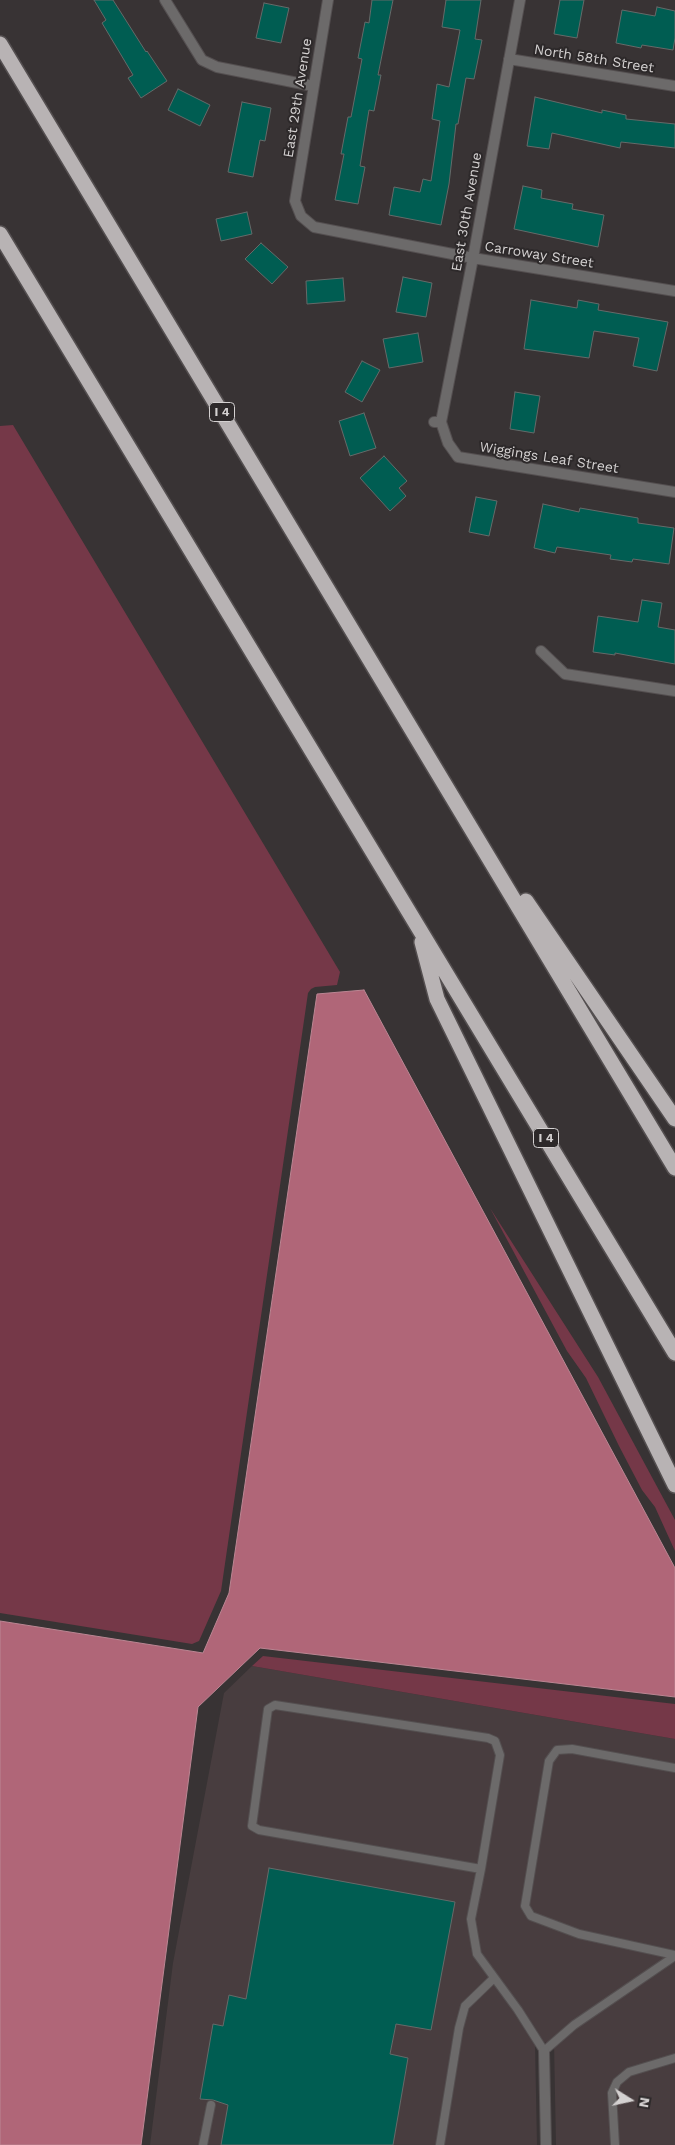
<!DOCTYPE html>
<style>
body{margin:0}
#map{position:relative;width:675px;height:2145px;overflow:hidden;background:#383334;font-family:"Work Sans",sans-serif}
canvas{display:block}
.north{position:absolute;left:605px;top:2075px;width:50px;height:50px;-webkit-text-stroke:4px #2d292a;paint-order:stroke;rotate:100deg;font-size:14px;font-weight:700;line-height:20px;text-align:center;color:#d4d1d1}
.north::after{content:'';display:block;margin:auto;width:18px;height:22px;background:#d4d1d1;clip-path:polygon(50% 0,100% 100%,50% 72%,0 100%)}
</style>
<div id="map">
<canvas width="675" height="2145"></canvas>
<div class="north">N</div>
</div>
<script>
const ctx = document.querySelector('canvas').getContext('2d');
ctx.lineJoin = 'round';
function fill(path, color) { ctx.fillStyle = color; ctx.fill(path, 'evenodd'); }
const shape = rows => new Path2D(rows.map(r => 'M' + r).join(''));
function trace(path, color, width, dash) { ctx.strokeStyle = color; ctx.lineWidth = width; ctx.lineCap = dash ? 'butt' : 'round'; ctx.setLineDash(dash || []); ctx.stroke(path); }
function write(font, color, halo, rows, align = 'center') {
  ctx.font = font + ' "Work Sans",sans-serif'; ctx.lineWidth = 4; ctx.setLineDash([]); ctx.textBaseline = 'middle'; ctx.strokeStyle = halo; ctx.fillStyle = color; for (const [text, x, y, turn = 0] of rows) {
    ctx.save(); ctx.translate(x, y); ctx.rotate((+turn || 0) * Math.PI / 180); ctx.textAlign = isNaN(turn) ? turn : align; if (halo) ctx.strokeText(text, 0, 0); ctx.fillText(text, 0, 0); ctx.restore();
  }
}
fill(shape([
 [252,1666,675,1739,675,2145,556,2145,554,2043,535,2042,537,2145,150,2145,173,1963,224,1693]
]), '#483d3f');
fill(shape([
 [13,425,340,972,337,985,315,987,311,989,308,993,221,1591,199,1641,192,1644,0,1613,0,426],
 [490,1208,598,1377,675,1520,675,1551,655,1507,642,1490,619,1446,586,1378,567,1351],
 [263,1656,675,1704,675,1739,252,1666]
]), '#753848');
const water = shape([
 [364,990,675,1568,675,1697,260,1648,198,1707,141,2145,0,2145,0,1621,203,1653,229,1593,317,994,364,990]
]);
fill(water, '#b06678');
trace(water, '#bb8693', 1);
const building = shape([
 [94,0,113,0,146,52,147,51,167,81,141,98,128,78,133,75,102,23,106,20,94,0],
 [372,0,393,0,378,75,381,75,374,111,369,110,360,166,365,167,358,204,335,200,344,154,341,154,348,117,351,117,362,59,358,58,365,22,369,23,372,0],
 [446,0,481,0,475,39,482,40,474,79,466,78,458,124,456,124,449,184,441,225,389,215,394,187,420,192,423,179,431,181,440,121,432,119,437,84,449,87,460,30,442,27,446,0],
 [560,0,584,0,577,38,554,34,560,0],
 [264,3,289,8,281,43,256,38,264,3],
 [657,7,675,11,675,38,673,50,642,45,641,48,616,43,622,10,655,16,657,7],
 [178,89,210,105,200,126,168,110,178,89],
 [535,97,602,113,602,110,626,115,626,119,675,124,675,148,621,142,620,148,552,133,549,149,527,146,535,97],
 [242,102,271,108,265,141,260,140,253,177,228,172,242,102],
 [523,186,542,190,541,198,573,204,572,209,604,215,598,247,514,229,523,186],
 [247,212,252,234,221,241,216,219,247,212],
 [261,243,288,267,272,284,245,259,261,243],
 [403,277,432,283,426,317,396,312,403,277],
 [343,278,345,301,307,304,306,281,343,278],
 [531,300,577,308,578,300,599,304,598,310,668,322,657,371,633,366,639,338,594,331,589,358,524,349,531,300],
 [418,333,423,362,389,368,383,339,418,333],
 [362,361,380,370,362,402,345,392,362,361],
 [515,392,540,396,534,433,510,429,515,392],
 [364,413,376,448,350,456,339,421,364,413],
 [384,456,407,481,399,488,406,496,390,511,360,478,384,456],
 [476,497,497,501,489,536,469,532,476,497],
 [543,504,579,512,580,508,638,518,638,523,674,528,669,564,633,559,632,562,610,559,611,555,557,547,555,553,534,548,543,504],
 [642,600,662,603,658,627,675,630,675,664,615,653,615,655,593,652,598,616,638,622,642,600],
 [269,1868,455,1902,431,2030,396,2024,390,2054,408,2058,393,2145,221,2145,228,2105,213,2100,200,2099,213,2024,223,2026,229,1995,246,1999,269,1868]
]);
fill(building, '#005d52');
trace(building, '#656a69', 1);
const service = shape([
 [675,1768,572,1749,557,1750,549,1761,525,1906,531,1916,579,1934,675,1955],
 [481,1869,500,1755,495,1741,488,1738,275,1705,268,1709,252,1826,259,1830,481,1869,471,1919,477,1954,518,2010,544,2051,574,2025,675,1956],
 [203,2145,211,2105],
 [440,2145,459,2028,465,2006,494,1978],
 [615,2145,612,2093,617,2082,629,2072,675,2058]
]);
const minor = shape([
 [165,0,202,60,217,67,313,86],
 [328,0,295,201,301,216,314,227,473,258,675,291],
 [509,59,675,86],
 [434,422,441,422,473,258,520,0],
 [441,422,448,443,458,457,675,492],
 [541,651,565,674,675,691],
 [544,2051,546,2145]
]);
const motorway = shape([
 [0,44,675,1168],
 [0,234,675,1353],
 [526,901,675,1119],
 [422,942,437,999,675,1485]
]);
trace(service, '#544f50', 10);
trace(minor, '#544f50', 12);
trace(motorway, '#544f50', 18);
trace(service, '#6c6a6a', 8);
trace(minor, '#6c6a6a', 10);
trace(motorway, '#b8b3b4', 15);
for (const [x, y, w] of [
 [222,412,25],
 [546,1138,25]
]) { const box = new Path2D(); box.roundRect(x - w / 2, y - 9.5, w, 19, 4); ctx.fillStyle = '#2d292a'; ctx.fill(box); trace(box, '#d4d1d1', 1); }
write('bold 12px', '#d4d1d1', null, [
 ["I 4",222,412],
 ["I 4",546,1138]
]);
write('14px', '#d4d1d1', '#2d292a', [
 ["North 58th Street",594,59,9],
 ["East 29th Avenue",298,98,-81],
 ["East 30th Avenue",467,212,-80],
 ["Carroway Street",539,255,9],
 ["Wiggings Leaf Street",549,458,9]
]);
</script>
